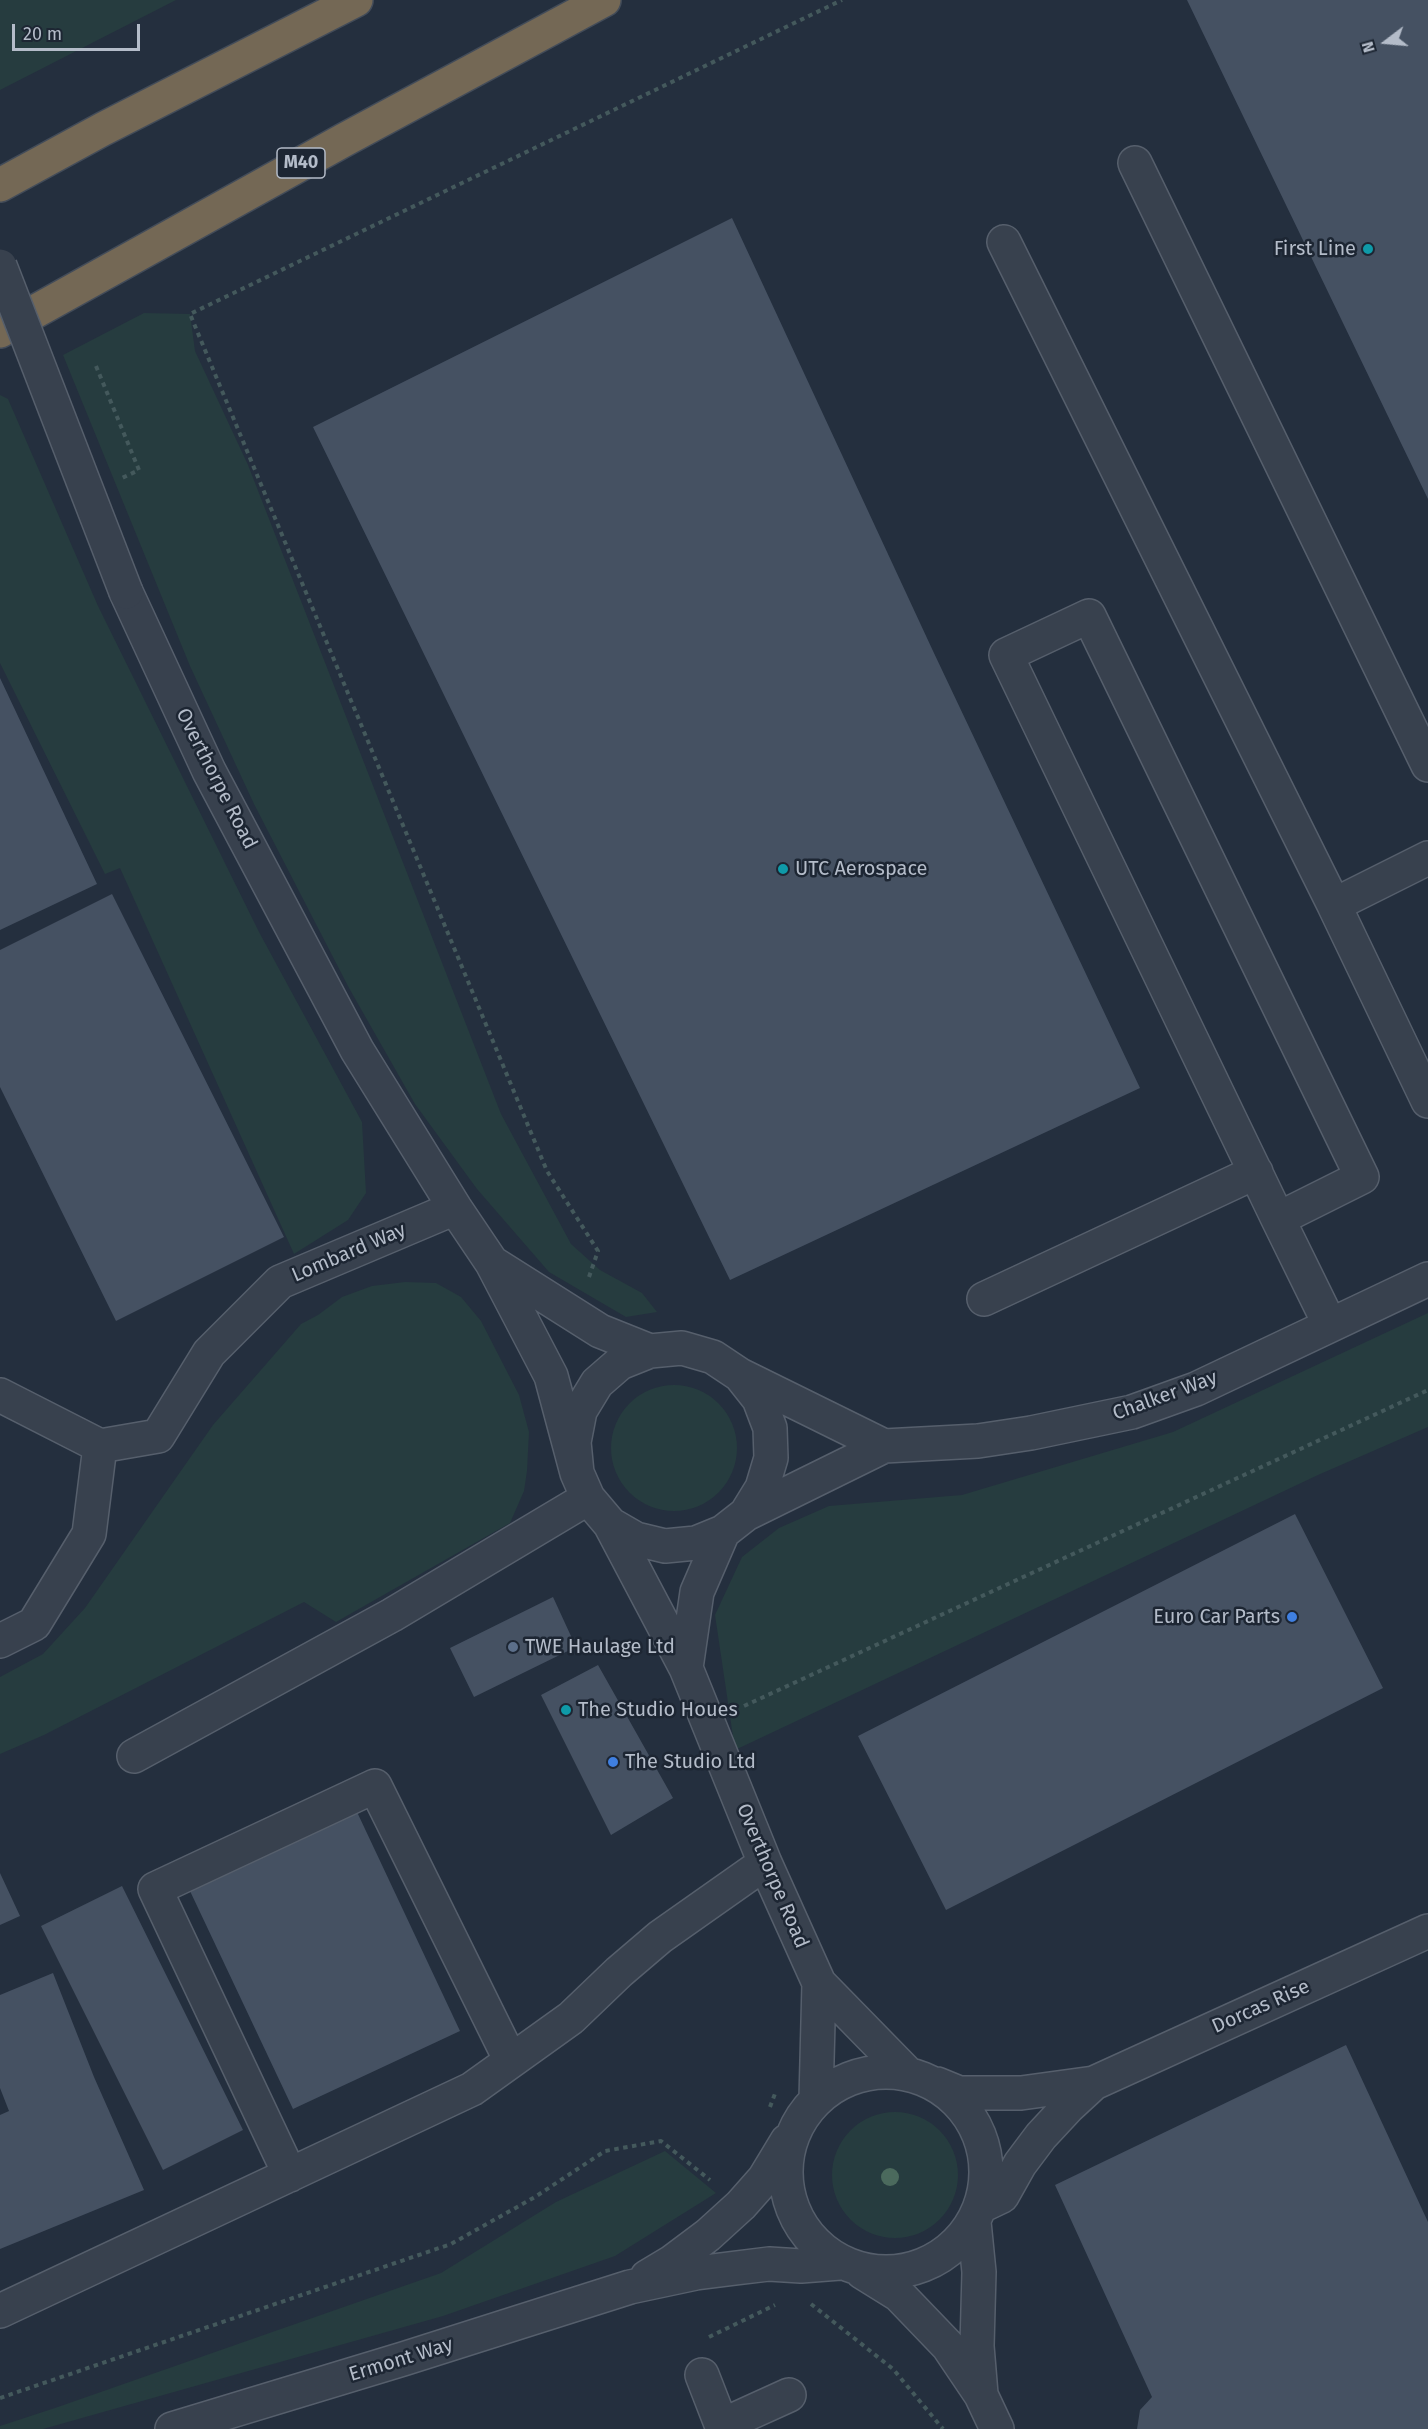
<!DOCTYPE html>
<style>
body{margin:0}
#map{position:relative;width:1428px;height:2429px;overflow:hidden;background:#242f3e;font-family:"Fira Sans",sans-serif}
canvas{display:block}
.north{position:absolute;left:1356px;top:12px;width:60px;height:60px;-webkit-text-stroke:4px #1d2633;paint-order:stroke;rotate:254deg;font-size:16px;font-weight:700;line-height:24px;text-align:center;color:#b4bcc9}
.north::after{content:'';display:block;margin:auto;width:21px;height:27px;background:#b4bcc9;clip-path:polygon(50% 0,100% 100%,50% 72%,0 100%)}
.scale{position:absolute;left:12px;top:24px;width:128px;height:27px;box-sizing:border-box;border:3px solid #b4bcc9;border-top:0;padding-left:8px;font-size:18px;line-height:21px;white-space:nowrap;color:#b4bcc9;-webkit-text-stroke:4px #1d2633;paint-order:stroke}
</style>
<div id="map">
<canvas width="1428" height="2429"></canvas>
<div class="north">N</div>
<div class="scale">20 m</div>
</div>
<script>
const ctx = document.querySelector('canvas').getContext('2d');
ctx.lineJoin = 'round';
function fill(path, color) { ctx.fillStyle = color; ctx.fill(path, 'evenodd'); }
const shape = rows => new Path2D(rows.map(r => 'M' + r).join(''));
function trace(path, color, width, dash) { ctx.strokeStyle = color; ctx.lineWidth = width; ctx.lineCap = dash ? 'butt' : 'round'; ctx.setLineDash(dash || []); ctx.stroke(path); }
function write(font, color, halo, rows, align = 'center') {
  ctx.font = font + ' "Fira Sans",sans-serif'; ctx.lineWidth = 5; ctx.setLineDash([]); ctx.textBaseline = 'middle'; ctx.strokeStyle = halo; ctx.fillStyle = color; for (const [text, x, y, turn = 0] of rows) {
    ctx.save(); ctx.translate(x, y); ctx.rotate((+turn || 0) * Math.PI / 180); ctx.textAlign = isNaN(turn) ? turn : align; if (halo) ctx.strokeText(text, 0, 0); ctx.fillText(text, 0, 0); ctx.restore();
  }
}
fill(shape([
 [0,0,176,0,0,90],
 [144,313,190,314,195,351,248,465,501,1114,571,1244,600,1270,642,1293,657,1312,626,1317,549,1272,477,1189,415,1104,349,988,254,804,190,666,63,355],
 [0,395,8,399,98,606,259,932,362,1122,366,1193,348,1220,294,1254,120,868,105,874,0,663],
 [405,1282,436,1283,461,1297,481,1321,519,1395,529,1432,527,1471,524,1491,510,1523,336,1622,304,1602,44,1735,0,1754,0,1677,43,1654,85,1608,213,1425,301,1324,318,1315,342,1297,372,1286],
 [1428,1313,1428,1427,1318,1475,735,1750,715,1615,742,1557,779,1528,829,1506,962,1495,1173,1432],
 '611 1448a63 63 0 1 1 126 0a63 63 0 1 1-126 0Z',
 '832 2175a63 63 0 1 1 126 0a63 63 0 1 1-126 0Z',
 [665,2151,716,2193,615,2256,443,2316,43,2429,0,2429,0,2426,55,2408,441,2273,556,2202]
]), '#263c3f');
fill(shape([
 [1187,0,1428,0,1428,499],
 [732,218,933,651,1140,1088,730,1280,313,427],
 [0,678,97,884,0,930],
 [112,894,284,1237,116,1321,0,1087,0,950],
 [1295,1514,1383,1688,946,1910,858,1736],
 [553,1597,576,1647,474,1697,450,1648],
 [598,1665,673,1798,611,1835,541,1695],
 [357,1812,460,2031,293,2109,190,1891],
 [0,1873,20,1916,0,1925],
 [122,1886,243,2130,163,2170,41,1926],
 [53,1973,94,2077,144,2190,0,2249,0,2115,9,2111,0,2088,0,1995],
 [1346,2045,1428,2222,1428,2429,1137,2429,1140,2410,1152,2397,1055,2185]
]), '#455162');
const minor = shape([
 [1135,163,1428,765],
 [1004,242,1334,905],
 [126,592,209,771,357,1050,455,1208,492,1263,551,1376,577,1473],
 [1428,858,1334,905,1428,1101],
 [1278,1219,1362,1177,1089,616,1006,655,1278,1219,1330,1325],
 [494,1264,600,1331,650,1351],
 [984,1299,1256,1172],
 [740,1375,759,1399,770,1428,771,1458,762,1488,746,1514,723,1532,696,1543,665,1546,636,1539,610,1524,588,1498,577,1473,574,1442,580,1411,597,1383,620,1363,650,1351,682,1348,713,1357,740,1375,884,1446],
 [0,1395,100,1446,89,1534,34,1624,0,1641],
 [100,1446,158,1436,209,1353,280,1282,455,1208],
 [746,1514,884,1446,978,1441,1031,1433,1132,1412,1196,1389,1428,1279],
 [610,1524,686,1668,765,1863,819,1983,908,2074],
 [686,1668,697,1592,723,1532],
 [134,1756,392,1615,588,1498],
 '786 2172a100 100 0 1 1 200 0a100 100 0 1 1-200 0Z',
 [937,2084,959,2093,1021,2093,1094,2083,1428,1931],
 [816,2099,819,1983],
 [290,2175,155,1889,375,1786,511,2061],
 [981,2206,1002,2196,1020,2164,1041,2136,1068,2107,1094,2083],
 [974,2222,979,2272,977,2346,981,2394],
 [862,2272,899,2295,948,2346,981,2395,997,2429],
 [647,2277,672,2262,708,2235,741,2205,764,2179,787,2141],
 [0,2311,472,2089,571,2018,619,1972,660,1937,765,1863],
 [702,2375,723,2429],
 [723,2425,789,2395],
 [172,2429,403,2359,630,2287,696,2273,736,2268,769,2264,801,2266,840,2263]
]);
const highway = shape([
 [0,185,103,129,356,0],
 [0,331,344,140,604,0]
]);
trace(minor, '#565f6c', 36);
trace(highway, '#434c59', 36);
trace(shape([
 [96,366,139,470,122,478],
 [589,1277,598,1251,547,1171,190,314,842,0],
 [744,1706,1428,1390],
 [770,2107,776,2091],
 [811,2304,893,2369,943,2429],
 [709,2337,775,2305],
 [0,2398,451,2244,535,2197,605,2151,661,2141,710,2180]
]), '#44595c', 4, [4.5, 4.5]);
trace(minor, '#38414e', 33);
trace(highway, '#746855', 33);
const minorBridge = shape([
 [0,266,126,592]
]);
trace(minorBridge, '#565f6c', 36, []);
trace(minorBridge, '#38414e', 33);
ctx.fillStyle = '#4b6a5d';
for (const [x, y] of [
 [890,2177]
]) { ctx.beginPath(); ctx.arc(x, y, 9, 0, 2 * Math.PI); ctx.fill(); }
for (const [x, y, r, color] of [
 [1368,249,6,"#0f9aa8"],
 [783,869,6,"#0f9aa8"],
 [1292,1617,6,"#3f7fe0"],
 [513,1647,6,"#5c6f8a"],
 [566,1710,6,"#0f9aa8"],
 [613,1762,6,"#3f7fe0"]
]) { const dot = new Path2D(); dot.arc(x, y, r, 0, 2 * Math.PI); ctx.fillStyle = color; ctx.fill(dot); trace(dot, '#1d2633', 2); }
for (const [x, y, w] of [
 [301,163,48]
]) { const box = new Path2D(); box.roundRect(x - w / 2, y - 15, w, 30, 4.5); ctx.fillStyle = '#1d2633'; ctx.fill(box); trace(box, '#b4bcc9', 1.5); }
write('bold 18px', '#b4bcc9', null, [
 ["M40",301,163]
]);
write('20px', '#b4bcc9', '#1d2633', [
 ["First Line",1356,249,"right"],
 ["UTC Aerospace",795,869],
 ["Euro Car Parts",1280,1617,"right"],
 ["TWE Haulage Ltd",525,1647],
 ["The Studio Houes",578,1710],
 ["The Studio Ltd",625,1762]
], 'left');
write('20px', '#b4bcc9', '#1d2633', [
 ["Overthorpe Road",216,779,63],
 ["Lombard Way",349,1253,-23],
 ["Chalker Way",1165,1396,-20],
 ["Overthorpe Road",772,1876,67],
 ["Dorcas Rise",1261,2007,-24],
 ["Ermont Way",401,2360,-17]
]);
</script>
